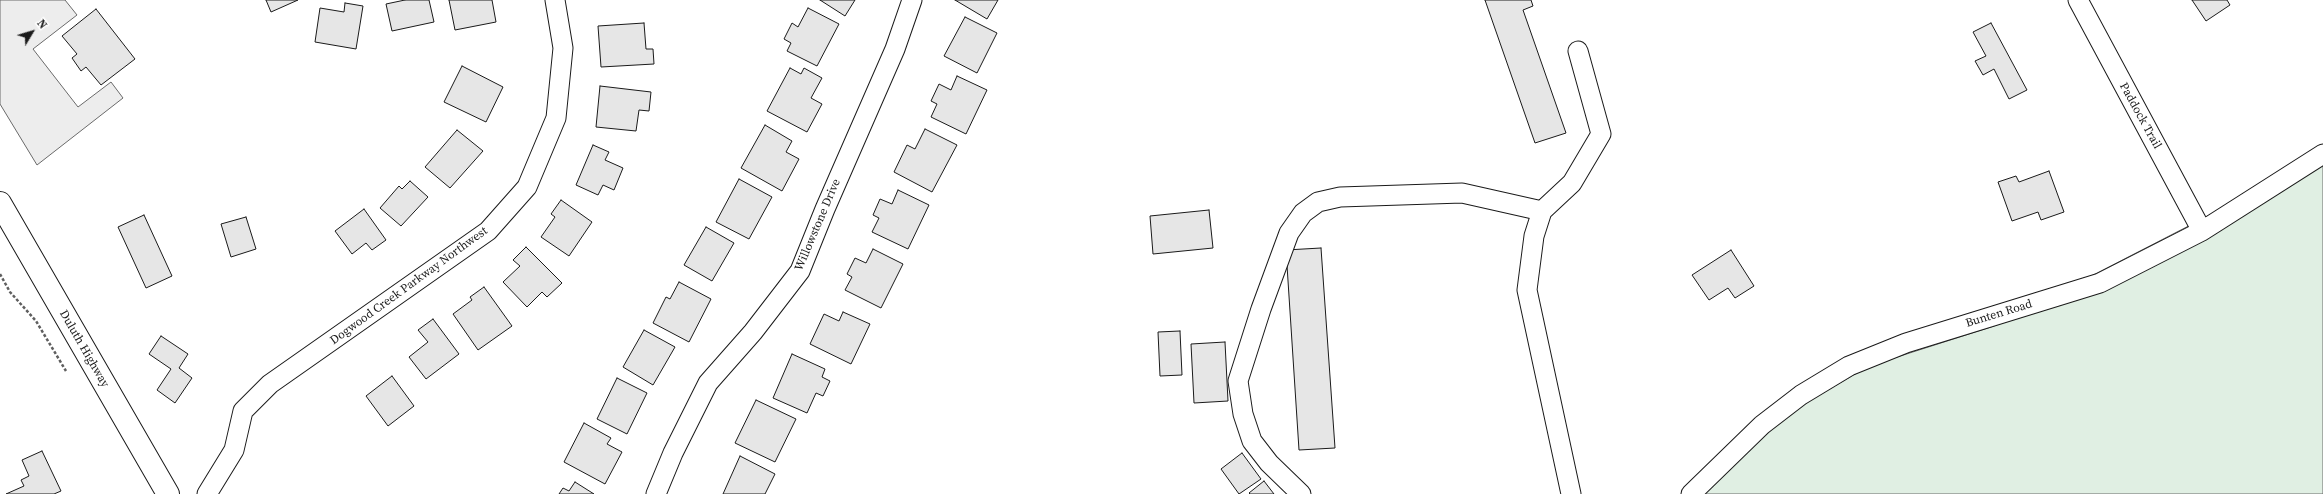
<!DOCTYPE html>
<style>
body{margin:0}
#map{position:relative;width:2323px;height:494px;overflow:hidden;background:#fff;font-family:"Source Serif 4",serif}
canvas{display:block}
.north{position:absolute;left:12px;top:12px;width:40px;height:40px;-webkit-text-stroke:3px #fff;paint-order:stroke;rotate:52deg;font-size:11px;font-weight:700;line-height:16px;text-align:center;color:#1a1a1a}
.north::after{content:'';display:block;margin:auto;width:14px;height:18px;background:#1a1a1a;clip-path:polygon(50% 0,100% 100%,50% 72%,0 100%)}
</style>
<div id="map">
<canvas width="2323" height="494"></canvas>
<div class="north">N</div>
</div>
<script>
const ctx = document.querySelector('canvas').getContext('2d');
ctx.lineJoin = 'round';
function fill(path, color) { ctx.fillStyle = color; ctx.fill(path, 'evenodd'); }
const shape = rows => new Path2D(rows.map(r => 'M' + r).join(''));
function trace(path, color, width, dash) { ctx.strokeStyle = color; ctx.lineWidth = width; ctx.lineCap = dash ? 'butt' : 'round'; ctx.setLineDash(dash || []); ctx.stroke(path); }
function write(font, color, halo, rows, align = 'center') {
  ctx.font = font + ' "Source Serif 4",serif'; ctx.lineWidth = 3; ctx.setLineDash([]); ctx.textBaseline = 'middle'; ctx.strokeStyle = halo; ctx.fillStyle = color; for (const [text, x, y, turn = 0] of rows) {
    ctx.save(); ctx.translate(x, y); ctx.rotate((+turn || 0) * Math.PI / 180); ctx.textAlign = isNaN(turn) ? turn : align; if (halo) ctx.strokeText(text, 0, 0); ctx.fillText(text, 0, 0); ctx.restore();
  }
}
const green = shape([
 [2323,153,2323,494,1683,494,1731,446,1869,366,1994,326,2208,216,2323,153]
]);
fill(green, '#e0efe3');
trace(green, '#6a6a6a', 1);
const parking = shape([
 [0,0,65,0,77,15,33,49,78,107,111,82,123,98,37,165,0,104,0,0]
]);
fill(parking, '#ededed');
trace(parking, '#6a6a6a', 1);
const building = shape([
 [266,0,298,0,271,12,266,0],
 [405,0,429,0,434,22,392,31,386,4,405,0],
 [449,0,492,0,496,22,455,30,449,0],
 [820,0,855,0,845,16,820,0],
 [955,0,998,0,987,19,955,0],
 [1485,0,1531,0,1533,6,1523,10,1566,133,1535,143,1485,0],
 [2192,0,2227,0,2230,5,2206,21,2192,0],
 [345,3,363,6,356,49,315,42,320,8,344,12,345,3],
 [808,8,839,24,817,66,787,51,791,43,784,39,792,23,798,27,808,8],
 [96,9,135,59,101,85,86,67,81,71,72,58,77,54,62,36,96,9],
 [965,17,997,33,977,73,944,56,965,17],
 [644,23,646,49,653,49,654,64,601,67,598,26,644,23],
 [1991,23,2027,90,2009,99,1994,69,1983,75,1975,61,1986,56,1973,32,1991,23],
 [462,66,503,87,486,122,444,102,462,66],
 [790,68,801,74,804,68,822,78,811,98,822,104,807,132,767,111,790,68],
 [957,76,987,90,966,134,931,117,937,104,931,101,939,84,951,90,957,76],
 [600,86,651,92,649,111,639,110,636,131,596,127,600,86],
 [765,125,792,141,786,152,799,159,782,191,741,168,765,125],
 [925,129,957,145,932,192,894,172,907,145,915,149,925,129],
 [457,130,483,151,450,188,425,167,457,130],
 [593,145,609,152,605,160,623,168,614,190,603,185,598,195,576,185,593,145],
 [2049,171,2064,212,2041,220,2038,212,2012,221,1998,182,2016,176,2019,182,2049,171],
 [739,179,772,197,749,239,716,222,739,179],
 [410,181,428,197,401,226,380,208,399,186,402,189,410,181],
 [898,190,929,205,908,249,872,232,879,218,873,215,880,199,892,204,898,190],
 [561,200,592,222,569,256,541,237,555,217,551,214,561,200],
 [364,209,386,240,372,250,366,243,352,254,335,231,364,209],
 [1209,210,1213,248,1153,254,1150,216,1209,210],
 [144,215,172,276,146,288,118,227,144,215],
 [246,217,256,249,231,257,221,224,246,217],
 [706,227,734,243,712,281,684,265,706,227],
 [526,247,562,283,547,297,542,292,527,307,503,282,520,266,513,260,526,247],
 [1321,248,1335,448,1299,450,1286,250,1321,248],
 [873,249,903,264,881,308,845,290,852,277,847,274,855,258,866,263,873,249],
 [1731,250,1754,286,1735,298,1728,288,1709,300,1692,275,1731,250],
 [679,282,711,299,689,342,653,323,666,297,670,299,679,282],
 [484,287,512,326,478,350,453,314,472,300,470,297,484,287],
 [843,312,870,324,851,364,810,344,824,314,839,321,843,312],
 [433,319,459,354,426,379,409,357,428,342,418,330,433,319],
 [644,330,675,347,653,385,623,367,644,330],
 [1180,331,1182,375,1160,376,1158,332,1180,331],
 [161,336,188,354,179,368,192,378,175,403,157,390,171,369,149,354,161,336],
 [1225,342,1228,401,1194,403,1191,344,1225,342],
 [792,354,825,369,822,377,830,381,823,396,816,393,807,413,773,398,792,354],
 [392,376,414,406,388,426,366,396,392,376],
 [617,378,647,393,627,434,597,419,617,378],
 [756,400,796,419,775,462,735,443,756,400],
 [584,423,611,438,607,444,622,452,605,484,564,462,584,423],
 [42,451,61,491,54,494,6,494,24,486,21,480,29,476,22,460,42,451],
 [1242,453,1261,479,1239,494,1221,469,1242,453],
 [740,456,775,474,765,494,723,494,740,456],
 [1264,481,1274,494,1250,494,1249,493,1264,481],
 [575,482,594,494,559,494,563,488,569,491,575,482]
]);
fill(building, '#e6e6e6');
trace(building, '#1a1a1a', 1);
const minor = shape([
 [2078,0,2202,231],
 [207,494,234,450,243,411,270,384,488,231,527,187,556,118,563,48,555,0],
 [656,494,673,453,708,383,753,332,800,271,825,209,895,49,912,0],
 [1301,494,1269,463,1252,441,1243,414,1238,381,1261,309,1289,233,1303,213,1318,202,1340,197,1462,193,1542,211],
 [1571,494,1527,290,1534,236,1542,211,1572,183,1601,134,1578,51],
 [1691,494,1762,425,1801,395,1849,366,1906,343,2100,283,2202,231,2323,154]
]);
const major = shape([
 [0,203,168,494]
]);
trace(minor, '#1a1a1a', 21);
trace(major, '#1a1a1a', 24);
trace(shape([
 [0,274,10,292,36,321,66,371]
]), '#5f5f5f', 2.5, [3, 2]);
trace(minor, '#fff', 19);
trace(major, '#fff', 22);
write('12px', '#1a1a1a', '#fff', [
 ["Paddock Trail",2140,116,61],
 ["Willowstone Drive",818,225,-67],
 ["Dogwood Creek Parkway Northwest",409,286,-36],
 ["Bunten Road",1999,314,-17],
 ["Duluth Highway",84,349,60]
]);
</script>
